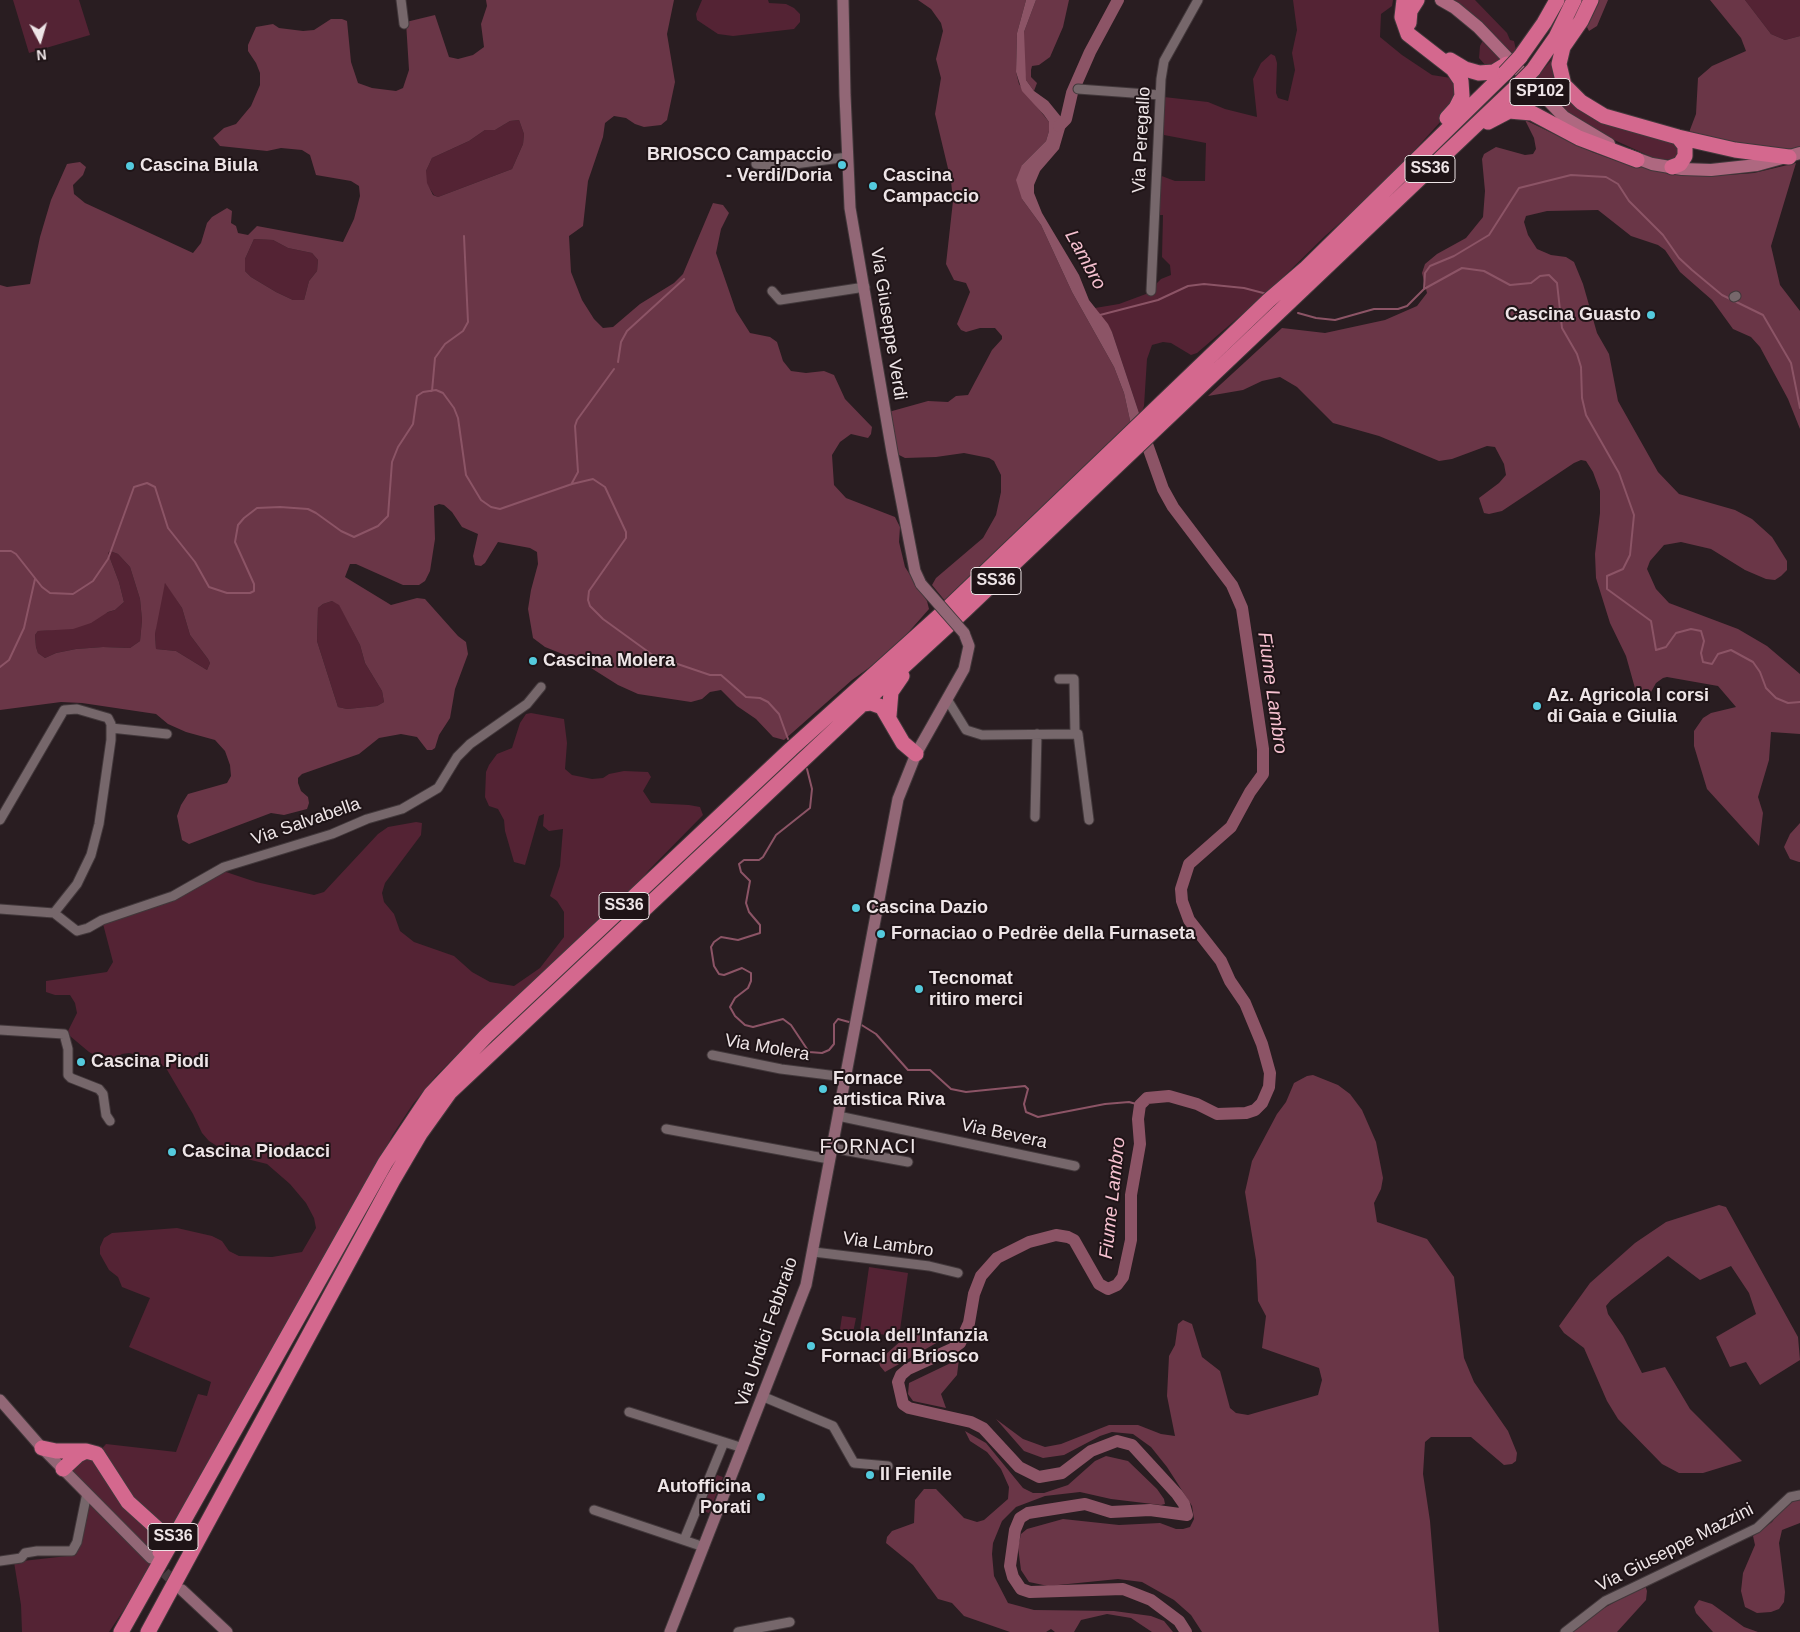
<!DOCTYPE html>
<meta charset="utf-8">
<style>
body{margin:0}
#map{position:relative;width:1800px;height:1632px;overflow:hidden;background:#291d21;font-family:Helvetica,sans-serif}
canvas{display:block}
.north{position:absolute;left:15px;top:15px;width:50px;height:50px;-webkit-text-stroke:4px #1f1417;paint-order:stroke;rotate:174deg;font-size:14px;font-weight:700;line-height:20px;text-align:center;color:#eee5e7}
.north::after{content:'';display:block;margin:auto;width:18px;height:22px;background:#eee5e7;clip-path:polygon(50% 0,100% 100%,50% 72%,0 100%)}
</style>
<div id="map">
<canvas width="1800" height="1632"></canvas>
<div class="north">N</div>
</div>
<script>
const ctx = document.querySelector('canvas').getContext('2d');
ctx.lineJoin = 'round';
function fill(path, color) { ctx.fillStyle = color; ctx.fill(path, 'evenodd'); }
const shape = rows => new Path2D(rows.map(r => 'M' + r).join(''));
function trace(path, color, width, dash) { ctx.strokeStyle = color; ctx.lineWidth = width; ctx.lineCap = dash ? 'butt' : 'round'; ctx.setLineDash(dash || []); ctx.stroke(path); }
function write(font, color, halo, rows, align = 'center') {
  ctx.font = font + ' Helvetica,sans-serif'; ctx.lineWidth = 4; ctx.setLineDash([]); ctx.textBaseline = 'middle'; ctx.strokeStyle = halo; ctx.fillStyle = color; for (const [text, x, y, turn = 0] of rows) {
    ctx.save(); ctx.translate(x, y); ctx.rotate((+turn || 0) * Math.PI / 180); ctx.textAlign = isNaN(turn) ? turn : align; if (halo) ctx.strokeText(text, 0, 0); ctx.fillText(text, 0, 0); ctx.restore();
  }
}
fill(shape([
 [13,0,79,0,90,35,29,53],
 [702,0,768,0,769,3,786,4,794,8,800,14,800,22,794,29,733,36,718,34,697,20,696,14],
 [1293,0,1393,0,1392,6,1381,14,1380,37,1402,55,1432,75,1451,78,1457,94,1442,120,1384,184,1325,236,1268,292,1197,353,1191,355,1171,343,1163,342,1152,345,1147,359,1144,406,1140,416,1112,332,1095,308,1119,304,1146,294,1161,279,1171,275,1170,265,1162,257,1163,215,1158,215,1159,175,1175,181,1205,181,1206,143,1164,135,1164,97,1208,102,1225,109,1257,117,1253,79,1261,63,1271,54,1275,56,1277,63,1276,93,1278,98,1288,101,1295,70,1292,53,1297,30],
 [1454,0,1475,0,1507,33,1510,40,1514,41,1516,50,1502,66,1486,66,1479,58,1480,46,1487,32],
 [1745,0,1800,0,1800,36,1785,40,1771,34],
 [1555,56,1560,89,1569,102,1597,121,1679,145,1677,160,1656,159,1588,128,1565,113,1534,80],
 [519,120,524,134,523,144,512,169,438,197,434,195,426,183,426,171,432,158,469,141,485,130,495,130,510,121],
 [254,239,273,240,288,248,312,253,318,260,317,271,309,281,304,300,293,300,276,292,251,277,245,271,245,259],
 [110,551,118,554,130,567,140,599,142,620,140,641,130,648,103,647,76,649,56,653,45,658,38,653,36,647,35,635,38,631,51,630,115,610,124,602,119,582,108,553],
 [165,582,182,608,190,635,208,659,210,663,207,670,176,651,156,649,155,634,158,609],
 [332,601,339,604,360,645,365,663,382,691,384,702,377,706,347,709,338,707,317,641,318,608,323,604],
 [531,713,564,719,567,743,565,769,572,775,592,779,603,778,609,774,624,771,648,772,651,777,643,791,651,803,689,805,700,807,703,815,648,871,635,888,614,904,468,1044,436,1076,413,1104,392,1136,379,1162,149,1572,109,1632,22,1632,21,1605,14,1562,76,1555,84,1527,87,1507,63,1469,97,1454,106,1444,176,1452,198,1394,207,1396,211,1382,129,1347,150,1298,122,1287,118,1277,109,1270,100,1254,100,1247,104,1238,112,1233,177,1228,212,1236,222,1241,229,1251,239,1256,272,1257,302,1252,316,1228,314,1218,306,1203,290,1184,267,1164,231,1155,209,1141,202,1133,193,1114,166,1068,153,1059,129,1053,122,1054,110,1063,89,1052,70,1036,68,1031,77,1013,75,1003,70,995,55,995,46,992,46,981,107,972,113,962,102,920,173,896,220,870,256,882,314,895,324,892,378,834,388,827,416,822,422,823,421,835,385,883,382,893,384,902,394,914,400,931,414,942,454,956,472,972,490,982,514,986,540,968,564,937,564,912,557,901,550,896,560,866,563,829,549,831,543,826,544,814,539,816,525,865,514,862,505,831,504,820,498,809,489,806,485,797,486,772,489,765,497,754,512,748,520,723,526,714],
 [869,1267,908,1273,899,1337,860,1331],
 [842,1316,856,1318,852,1338,839,1336],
 [717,1475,723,1477,709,1513,703,1511,708,1492]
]), '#542334');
fill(shape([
 [486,0,674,0,667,34,675,82,667,120,661,125,644,127,635,124,626,118,614,116,605,123,603,137,588,181,583,226,569,236,571,272,582,300,594,319,603,328,613,327,640,304,674,283,683,274,713,203,723,205,729,213,721,229,716,253,736,311,750,333,770,337,777,342,783,361,791,371,806,373,824,371,834,375,845,399,872,427,871,434,868,438,851,434,840,442,832,455,834,485,846,498,895,517,900,527,899,542,905,567,927,601,929,609,891,652,852,680,784,740,773,737,756,719,737,706,721,690,710,692,702,699,691,702,638,694,618,685,580,661,545,647,533,638,528,609,531,590,538,564,537,552,530,548,498,542,485,563,481,566,475,565,473,556,478,534,462,527,452,512,444,505,439,504,434,506,435,539,430,571,425,581,419,585,403,585,356,564,350,564,345,577,391,605,417,598,425,599,458,636,466,642,468,654,455,689,450,718,439,735,435,748,432,750,427,750,417,737,401,734,379,738,359,754,302,774,298,778,298,783,301,791,308,797,309,803,307,809,284,815,271,813,189,844,182,840,177,816,181,805,188,794,227,783,231,776,230,765,225,751,215,740,186,732,168,724,156,714,82,703,61,702,0,710,0,285,7,287,30,284,40,237,51,200,67,164,73,163,80,162,86,167,83,175,73,185,74,194,85,203,193,253,201,243,207,223,212,217,227,208,232,211,231,223,236,226,238,233,248,235,257,226,343,242,354,219,360,196,359,186,351,181,316,175,310,155,302,150,281,148,267,151,220,146,213,138,224,128,236,124,251,106,260,85,260,73,256,63,248,51,248,45,256,27,273,24,279,28,303,31,314,30,331,19,342,19,347,21,351,62,358,83,372,88,396,91,403,88,409,70,406,22,435,15,449,57,458,59,473,55,484,47,481,24,487,6],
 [519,120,524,134,523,144,512,169,438,197,433,195,427,183,426,171,432,158,469,141,485,130,495,130,510,121],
 [254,239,273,240,288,248,312,253,318,260,317,271,309,281,304,300,293,300,276,292,251,277,245,271,245,259],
 [110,551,118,554,130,567,140,599,142,620,140,641,130,648,103,647,76,649,56,653,45,658,38,653,36,647,35,635,38,631,73,629,91,623,108,612,115,610,124,602,119,582,108,553],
 [165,583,182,608,190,635,208,659,210,663,207,670,176,651,156,649,155,634],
 [332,601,339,605,360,645,365,663,382,691,384,702,377,706,347,709,338,707,317,641,318,608,323,604],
 [918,0,1026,0,1017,33,1016,72,1019,84,1049,122,1049,131,1046,141,1022,165,1022,199,1041,225,1072,292,1114,367,1124,393,1131,425,946,602,932,585,936,578,983,538,996,515,1001,492,1001,475,994,461,989,458,964,453,936,457,905,458,897,454,885,413,928,401,948,402,956,396,968,395,992,350,1002,339,1002,336,995,328,980,328,966,332,961,330,957,324,970,292,966,283,954,280,946,264,953,201,951,181,935,114,941,78,936,59,943,31,941,23,931,9],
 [1036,0,1069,0,1063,27,1050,57,1039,65,1032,66,1031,70,1031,77,1037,83,1034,91,1026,80,1024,70,1024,32],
 [1595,0,1608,0,1597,26,1589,31,1587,27,1589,13],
 [1710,0,1745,0,1771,34,1785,40,1800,36,1800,149,1781,151,1688,135,1696,114,1698,78,1712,66,1746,51,1741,38],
 [1525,120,1592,152,1623,163,1727,175,1754,173,1796,163,1771,246,1780,285,1800,311,1800,429,1788,399,1760,347,1751,337,1733,329,1712,300,1680,272,1665,250,1658,245,1631,236,1598,210,1547,211,1526,216,1524,222,1528,235,1537,249,1551,255,1566,257,1574,262,1583,284,1597,333,1609,354,1618,401,1658,472,1679,494,1735,510,1752,519,1772,537,1787,561,1787,570,1781,576,1775,580,1766,579,1745,570,1711,549,1681,542,1664,545,1650,561,1647,569,1656,589,1669,603,1738,629,1767,646,1800,674,1800,734,1771,732,1769,760,1758,797,1763,813,1759,846,1707,789,1694,746,1694,731,1703,718,1711,713,1736,707,1718,686,1667,677,1663,678,1656,683,1646,701,1638,699,1626,656,1610,623,1596,578,1595,554,1600,513,1600,491,1593,472,1586,461,1581,460,1574,463,1502,511,1489,514,1484,513,1479,498,1499,483,1506,475,1504,464,1495,447,1487,446,1452,459,1439,461,1379,436,1333,423,1297,387,1280,377,1262,381,1243,390,1208,396,1282,328,1325,333,1385,320,1417,306,1427,293,1422,273,1425,264,1437,254,1466,238,1483,217,1485,191,1482,159,1484,154,1496,147,1525,155,1533,154,1536,149,1534,138],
 [1800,823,1800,862,1799,862,1790,859,1784,847,1790,834],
 [1313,1075,1338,1085,1350,1094,1362,1110,1376,1142,1383,1178,1381,1189,1374,1203,1377,1222,1427,1239,1454,1277,1464,1358,1474,1382,1508,1431,1517,1453,1516,1461,1512,1464,1504,1465,1471,1437,1431,1437,1425,1442,1423,1474,1430,1521,1439,1632,1202,1632,1191,1615,1174,1600,1142,1582,1118,1579,1048,1586,1029,1582,1021,1570,1018,1547,1021,1534,1027,1529,1063,1519,1119,1525,1160,1523,1176,1529,1183,1529,1190,1527,1194,1519,1192,1506,1167,1467,1151,1447,1133,1434,1112,1432,1100,1436,1064,1455,1043,1458,1024,1451,996,1419,1023,1439,1045,1447,1061,1444,1109,1425,1138,1425,1161,1434,1175,1436,1167,1396,1169,1356,1175,1345,1178,1324,1183,1320,1192,1324,1202,1357,1220,1371,1230,1408,1236,1413,1248,1415,1318,1395,1322,1380,1319,1368,1262,1348,1266,1316,1258,1301,1256,1260,1245,1192,1252,1161,1277,1114,1286,1102,1294,1083,1307,1076],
 [1719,1205,1726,1207,1798,1337,1800,1360,1760,1385,1746,1362,1730,1367,1716,1337,1756,1314,1749,1293,1731,1266,1700,1280,1668,1256,1611,1300,1606,1306,1608,1314,1623,1336,1642,1373,1665,1367,1690,1409,1742,1461,1703,1473,1679,1473,1662,1464,1618,1419,1607,1401,1584,1348,1564,1333,1559,1326,1590,1283,1635,1243,1666,1222],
 [933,1332,947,1337,885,1372,880,1366,879,1362,885,1355,903,1339,919,1334],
 [959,1359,957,1375,941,1394,946,1408,913,1401,908,1394,909,1383],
 [965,1431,986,1443,1023,1488,1033,1493,1044,1493,1068,1485,1095,1461,1106,1456,1128,1461,1157,1489,1164,1499,1165,1504,1161,1505,1111,1499,1080,1492,1045,1496,1016,1507,1002,1521,993,1543,992,1554,994,1576,1008,1603,1034,1610,1114,1611,1151,1616,1164,1621,1173,1632,1152,1632,1131,1618,1107,1614,1081,1620,1074,1632,1055,1632,1051,1629,1046,1632,1010,1632,964,1616,952,1603,938,1599,913,1565,886,1543,887,1537,892,1531,914,1523,915,1500,924,1489,936,1489,964,1518,977,1522,984,1520,1008,1499,1009,1487,1001,1469,987,1452,970,1441],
 [1800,1496,1800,1523,1782,1530,1779,1543,1785,1592,1784,1602,1779,1609,1771,1612,1757,1613,1745,1607,1741,1591,1743,1573,1755,1545,1753,1536,1772,1522,1783,1506],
 [1645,1585,1647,1591,1646,1600,1617,1632,1569,1632,1597,1612],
 [1699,1600,1712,1604,1744,1627,1758,1632,1713,1632,1696,1613,1694,1607]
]), '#6a3647');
fill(shape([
 [1026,0,1036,0,1024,32,1026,80,1034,91,1048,101,1061,117,1066,125,1059,149,1040,171,1034,185,1034,193,1042,213,1079,275,1089,300,1108,324,1112,332,1140,416,1131,425,1124,393,1114,367,1072,292,1041,225,1022,199,1016,180,1022,165,1046,141,1049,131,1049,122,1044,115,1022,91,1016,72,1017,33]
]), '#8c5466');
trace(shape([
 [1424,289,1425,273,1430,266,1454,256,1489,235,1519,188,1571,175,1606,177,1618,184,1629,201,1663,235,1679,258,1692,270,1722,295,1763,315,1791,363,1800,408],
 [1298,313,1316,318,1335,320,1374,309,1398,309,1407,306,1424,289,1462,268,1484,271,1510,285,1531,283,1540,276,1549,275,1557,283,1562,328,1577,354,1581,367,1582,398,1586,415,1619,473,1634,515,1630,555,1623,569,1607,576,1607,589,1651,621,1656,650,1666,647,1676,633,1691,629,1701,631,1704,641,1701,653,1703,662,1712,664,1718,654,1731,650,1753,662,1760,672,1766,688,1776,698,1788,703,1800,702],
 [1100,315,1158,300,1188,286,1204,284,1244,288,1267,294],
 [618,362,621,342,627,331,684,279],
 [432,391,435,358,445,344,463,331,468,322,464,236],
 [572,483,578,472,575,426,577,420,614,369],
 [0,551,11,551,16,554,42,587,50,593,73,594,93,581,108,559,134,487,147,483,155,487,168,528,195,562,209,587,227,593,250,593,254,591,254,584,235,542,238,525,244,518,257,508,280,507,308,509,316,513,341,531,354,537,378,526,388,516,392,462,398,447,413,424,417,396,423,392,436,390,443,393,454,408,458,418,466,475,481,500,491,507,500,509,572,484,593,479,605,487,626,532,626,538,589,591,588,600,590,606,603,619,654,656,710,675,721,675,746,697,760,698,768,702,779,714,788,739],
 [0,667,9,660,24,628,35,579],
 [807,769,812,789,810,808,776,835,763,857,759,860,744,860,739,864,741,872,750,881,746,903,749,912,760,925,760,933,738,940,721,937,714,942,711,947,714,966,719,974,724,975,742,968,751,973,751,981,748,988,735,998,730,1007,735,1016,745,1025,753,1027,783,1019,791,1025,809,1052,822,1053,829,1050,834,1044,834,1024,838,1019,849,1022],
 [860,1024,876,1034,908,1070,930,1070,951,1089,966,1092,1025,1086,1028,1089,1024,1104,1026,1112,1038,1117,1105,1104,1129,1102,1140,1105]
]), '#8c5466', 2);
trace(shape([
 [1059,126,1066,119,1072,93,1090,52,1118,0],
 [1142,430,1163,489,1173,507,1232,585,1242,608,1263,749,1263,774,1250,792,1231,827,1189,864,1181,889,1182,901,1189,920,1221,961,1230,981,1245,1003,1262,1044,1270,1073,1269,1087,1262,1103,1255,1110,1246,1113,1217,1114,1197,1104,1169,1096,1147,1098,1140,1105,1138,1119,1140,1144,1131,1195,1131,1240,1123,1277,1117,1285,1108,1289,1099,1284,1074,1240,1068,1237,1056,1235,1029,1242,997,1258,981,1276,974,1294,969,1323,960,1343,952,1349,908,1369,901,1375,898,1382,903,1404,909,1408,971,1422,983,1428,1019,1467,1039,1477,1062,1473,1091,1451,1117,1441,1132,1445,1177,1494,1184,1504,1187,1515,1150,1510,1111,1512,1085,1504,1028,1513,1020,1518,1015,1530,1010,1566,1013,1577,1021,1589,1030,1592,1123,1589,1151,1600,1179,1621,1186,1632]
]), '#8c5466', 12);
trace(shape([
 [153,1561,179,1587]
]), '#473b3f', 11, [11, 5.5]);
const street = shape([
 [401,0,404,24],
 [1078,89,1160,95],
 [756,164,779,166,848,157],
 [772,291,780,300,865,287],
 [1151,291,1161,79,1164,61,1198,0],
 [1734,297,1736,296],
 [1059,679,1074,679,1075,734],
 [947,699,966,730,982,735,1078,734,1089,820],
 [111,728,167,734],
 [1035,817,1037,734],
 [0,820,64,710,77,709,108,718,111,724,111,740,99,824,91,855,77,884,54,913],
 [0,909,54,913],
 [54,913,77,931,88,928,102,920,173,896,224,867,332,834,367,819,402,809,438,788,457,757,470,744,527,704,541,687],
 [0,1030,64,1034,68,1049,68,1075,71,1078,99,1089,103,1094,106,1115,110,1121],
 [712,1055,781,1069,845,1077],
 [838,1116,1075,1166],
 [666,1129,829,1159],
 [832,1148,908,1162],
 [814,1252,929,1266,958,1273],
 [764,1397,833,1426,854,1463,888,1466],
 [629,1412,743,1448],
 [594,1510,704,1547],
 [684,1540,724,1442],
 [0,1561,21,1558,25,1553,37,1551,72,1551,77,1542,87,1493],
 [738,1632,790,1622],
 [1565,1632,1605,1601,1757,1528,1790,1497,1800,1495]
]);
const secondary = shape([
 [843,0,845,95,850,208,892,452,915,571,921,584],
 [0,1400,42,1448,151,1558],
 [182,1590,227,1632],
 [670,1632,806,1285,898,799,916,754,964,669,969,646,964,633]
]);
const primary = shape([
 [1441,0,1455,8,1478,27,1564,117,1609,144],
 [1628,155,1652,164,1682,169,1711,170,1757,165,1800,153]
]);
const highway = shape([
 [1404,0,1402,17,1408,34,1453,69,1461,81,1462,96,1456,108,1447,118],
 [1591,0,1581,21,1563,47,1559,64,1564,85,1581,102,1604,116,1678,137,1735,150,1789,157],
 [1409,23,1410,11,1417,0],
 [1520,57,1544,23,1557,0],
 [1450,60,1465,69,1479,73,1494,72,1507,64],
 [1533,70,1556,37,1574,0],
 [1488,122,1509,111,1532,113,1579,138,1637,160],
 [1672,167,1680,164,1685,156,1685,146,1678,137],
 [863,704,871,703,882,707,903,743,916,754],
 [889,716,891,692,902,676],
 [42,1448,56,1451,86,1451,97,1454,128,1502,160,1531,164,1540,160,1552],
 [63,1469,78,1455,86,1451],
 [121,1632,385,1163,431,1094,486,1036,791,749,950,606,1269,300,1305,269,1505,73],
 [148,1632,393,1180,420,1134,450,1092,856,710,964,611,1518,85]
]);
trace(street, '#42383b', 11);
trace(secondary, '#42383b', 13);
trace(primary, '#42383b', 14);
trace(highway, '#42383b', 17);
trace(street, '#76676b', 9);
trace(secondary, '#926776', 11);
trace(primary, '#ae6880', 12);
trace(highway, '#d4688e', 15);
const secondaryBridge = shape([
 [921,584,964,633]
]);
const highwayBridge = shape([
 [1505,73,1520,57],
 [1518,85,1533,70]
]);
trace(secondaryBridge, '#42383b', 13, []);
trace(highwayBridge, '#42383b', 17, []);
trace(secondaryBridge, '#926776', 11);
trace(highwayBridge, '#d4688e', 15);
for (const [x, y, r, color] of [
 [842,165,5,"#54cadd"],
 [130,166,5,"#54cadd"],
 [873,186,5,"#54cadd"],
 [1651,315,5,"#54cadd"],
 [533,661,5,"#54cadd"],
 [1537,706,5,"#54cadd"],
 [856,908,5,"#54cadd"],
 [881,934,5,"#54cadd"],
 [919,989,5,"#54cadd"],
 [81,1062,5,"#54cadd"],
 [823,1089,5,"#54cadd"],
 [172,1152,5,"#54cadd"],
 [811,1346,5,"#54cadd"],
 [870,1475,5,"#54cadd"],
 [761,1497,5,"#54cadd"]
]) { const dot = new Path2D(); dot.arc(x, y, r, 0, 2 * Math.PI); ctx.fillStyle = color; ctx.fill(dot); trace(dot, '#1f1417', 2); }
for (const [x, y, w] of [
 [1540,92,60],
 [1430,169,50],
 [996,581,50],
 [624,906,50],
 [173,1537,50]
]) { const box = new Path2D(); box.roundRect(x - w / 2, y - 13.5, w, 27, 4); ctx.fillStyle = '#1f1417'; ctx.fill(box); trace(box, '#eee5e7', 1); }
write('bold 16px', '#eee5e7', null, [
 ["SP102",1540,92],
 ["SS36",1430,169],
 ["SS36",996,581],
 ["SS36",624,906],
 ["SS36",173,1537]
]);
write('18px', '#eee5e7', '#1f1417', [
 ["Via Peregallo",1142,140,-87],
 ["Via Giuseppe Verdi",888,324,81],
 ["Via Salvabella",306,822,-19],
 ["Via Molera",767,1048,10],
 ["Via Bevera",1004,1134,12],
 ["Via Lambro",888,1245,8],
 ["Via Undici Febbraio",767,1332,-71],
 ["Via Giuseppe Mazzini",1675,1548,-27]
]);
write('bold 18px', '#eee5e7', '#1f1417', [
 ["BRIOSCO Campaccio",832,155,"right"],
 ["- Verdi/Doria",832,176,"right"],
 ["Cascina Biula",140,166],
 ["Cascina",883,176],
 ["Campaccio",883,197],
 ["Cascina Guasto",1641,315,"right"],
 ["Cascina Molera",543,661],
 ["Az. Agricola I corsi",1547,696],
 ["di Gaia e Giulia",1547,717],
 ["Cascina Dazio",866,908],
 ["Fornaciao o Pedrëe della Furnaseta",891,934],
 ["Tecnomat",929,979],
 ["ritiro merci",929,1000],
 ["Cascina Piodi",91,1062],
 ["Fornace",833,1079],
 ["artistica Riva",833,1100],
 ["Cascina Piodacci",182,1152],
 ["Scuola dell’Infanzia",821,1336],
 ["Fornaci di Briosco",821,1357],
 ["Il Fienile",880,1475],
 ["Autofficina",751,1487,"right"],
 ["Porati",751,1508,"right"]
], 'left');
write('italic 19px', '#f6c1d0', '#1f1417', [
 ["Lambro",1085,260,61],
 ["Fiume Lambro",1272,693,82],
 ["Fiume Lambro",1113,1198,-84]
]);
ctx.letterSpacing = '1px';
write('20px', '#eee5e7', '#1f1417', [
 ["FORNACI",868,1147]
]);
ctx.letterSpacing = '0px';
</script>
